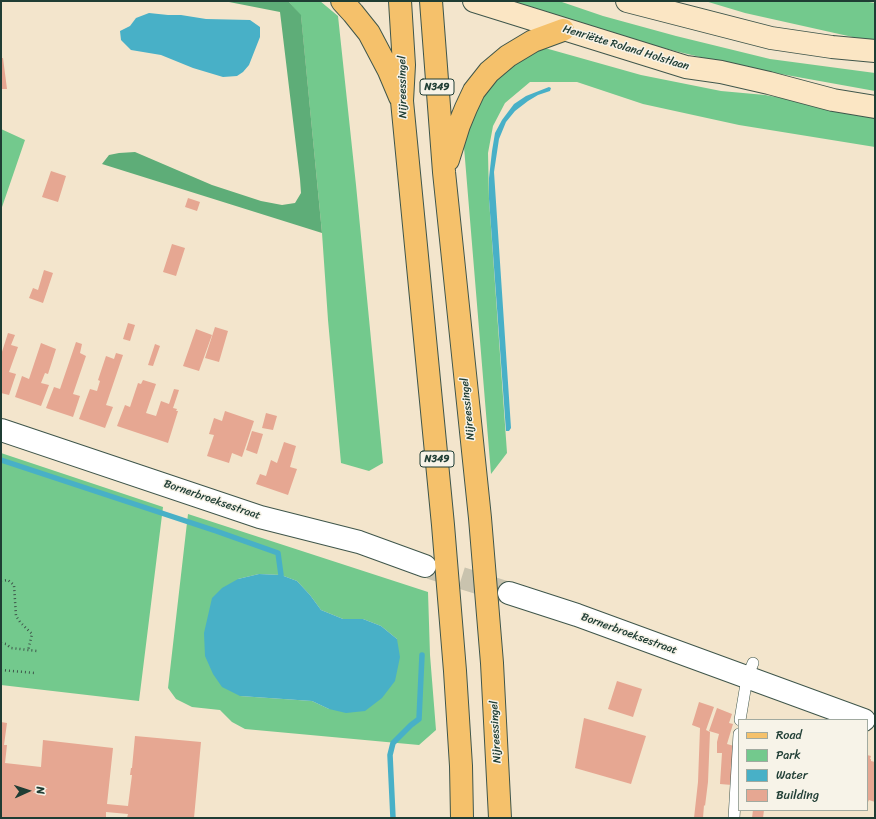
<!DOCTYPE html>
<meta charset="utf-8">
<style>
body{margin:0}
#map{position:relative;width:876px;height:819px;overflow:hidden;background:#f3e5cc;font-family:Sriracha,sans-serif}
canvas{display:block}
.frame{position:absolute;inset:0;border:2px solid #1f3d34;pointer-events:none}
.legend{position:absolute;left:738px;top:719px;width:130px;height:92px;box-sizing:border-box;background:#f7f3e8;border:1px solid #a1aaa0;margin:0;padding:5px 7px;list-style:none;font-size:12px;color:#1f3d34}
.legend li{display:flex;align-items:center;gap:8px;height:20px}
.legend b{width:20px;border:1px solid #a1aaa0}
.north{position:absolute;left:8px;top:771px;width:40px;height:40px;-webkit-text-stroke:3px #f7f3e8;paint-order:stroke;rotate:87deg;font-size:11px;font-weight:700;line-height:16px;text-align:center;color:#1f3d34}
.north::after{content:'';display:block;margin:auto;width:14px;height:18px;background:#1f3d34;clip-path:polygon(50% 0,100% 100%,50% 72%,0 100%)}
</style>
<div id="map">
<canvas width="876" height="819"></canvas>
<div class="frame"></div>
<ul class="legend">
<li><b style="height:5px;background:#f5c16b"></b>Road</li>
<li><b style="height:11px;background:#73c98d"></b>Park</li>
<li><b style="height:11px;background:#48b0c7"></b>Water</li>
<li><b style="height:11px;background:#e6a792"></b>Building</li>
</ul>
<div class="north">N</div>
</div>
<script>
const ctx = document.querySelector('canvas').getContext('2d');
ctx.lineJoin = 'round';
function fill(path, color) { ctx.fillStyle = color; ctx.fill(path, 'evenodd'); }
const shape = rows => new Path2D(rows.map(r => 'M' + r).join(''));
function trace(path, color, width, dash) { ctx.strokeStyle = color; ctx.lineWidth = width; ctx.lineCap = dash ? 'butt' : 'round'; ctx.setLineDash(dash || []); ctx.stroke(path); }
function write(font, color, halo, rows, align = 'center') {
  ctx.font = font + ' Sriracha,sans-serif'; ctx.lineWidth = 3; ctx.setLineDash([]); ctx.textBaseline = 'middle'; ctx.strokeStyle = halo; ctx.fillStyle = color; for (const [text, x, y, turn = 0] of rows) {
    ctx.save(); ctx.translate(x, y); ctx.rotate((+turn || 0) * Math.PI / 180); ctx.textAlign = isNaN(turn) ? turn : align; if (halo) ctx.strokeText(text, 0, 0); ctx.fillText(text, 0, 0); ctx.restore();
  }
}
fill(shape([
 [288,1,320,1,338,16,356,185,383,463,369,471,341,463,328,320,322,233,301,16],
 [500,1,559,1,603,16,676,36,770,59,875,73,875,91,742,67,679,52,601,32],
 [705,1,863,1,875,3,875,42,745,13],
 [545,48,641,75,721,91,765,95,875,115,875,147,739,125,643,104,577,82,530,82,505,103,493,126,488,153,489,199,507,453,491,474,464,147,470,111,489,85,523,57],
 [1,129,25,140,1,210],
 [1,453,163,507,139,701,1,685],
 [188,514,428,592,430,655,436,730,419,745,245,729,232,722,220,710,192,707,176,699,168,688],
 [259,574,281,575,297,581,310,595,321,610,343,619,363,619,381,626,397,639,329,709,312,701,240,696,238,579]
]), '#73c98d');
fill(shape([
 [224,1,288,1,301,15,322,233,102,164,109,155,119,153,135,152,212,185,261,201,282,205,295,203,301,193,300,179,280,12]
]), '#5ead78');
fill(shape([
 [149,13,168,15,181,15,206,19,250,20,260,27,260,37,249,65,243,72,237,76,223,77,193,68,161,55,131,50,121,40,120,31,130,26,136,18],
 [549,87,551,88,550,91,538,95,528,101,515,111,506,122,499,139,494,172,511,428,509,431,506,431,489,199,489,178,492,151,495,133,502,120,514,104,526,96],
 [259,574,281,575,297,581,310,595,321,610,343,619,363,619,381,626,397,639,400,657,395,681,382,698,365,711,346,713,329,709,312,701,240,696,222,687,213,674,205,656,204,633,212,598,222,588,238,579]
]), '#48b0c7');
trace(shape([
 [1,460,216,531,278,553,281,575],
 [393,818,390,755,393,743,411,725,419,719,422,655]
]), '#48b0c7', 5.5);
fill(shape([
 [1,58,3,58,7,89,1,89],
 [51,171,66,176,58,202,42,197],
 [188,198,200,202,197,211,185,207],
 [172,244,185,248,176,276,163,272],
 [44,270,53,273,43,303,29,298,33,288,38,290],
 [128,323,135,325,130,341,123,339],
 [215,327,228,331,219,362,205,358],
 [196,329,212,335,199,371,183,366],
 [8,333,15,335,11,345,18,347,9,372,16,374,9,395,1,393,1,355],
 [76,342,82,344,80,353,86,356,73,394,80,396,73,417,46,408,54,387,60,389],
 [41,343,56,349,48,374,45,373,41,383,49,385,41,406,15,397,22,376,29,379],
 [155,344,160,346,153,366,148,365],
 [116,353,123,355,106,405,113,407,105,428,79,419,90,389,97,391,100,381,98,380,106,356,114,359],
 [143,380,156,384,146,413,156,416,161,401,169,404,174,389,179,390,173,408,177,409,176,411,178,411,168,443,117,426,125,405,130,407,138,383,141,384],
 [225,411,254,421,242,457,232,453,229,463,207,456,214,435,209,434,214,418,222,421],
 [266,413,277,416,273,430,262,428],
 [252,431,263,434,257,454,246,450],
 [284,442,296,446,290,467,297,469,288,495,256,484,260,474,266,476,271,460,277,463],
 [617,681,642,689,633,717,608,709],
 [699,702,714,707,706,730,710,732,708,782,705,806,704,805,703,818,694,818,698,782,700,728,692,725],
 [717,708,732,714,729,723,733,724,727,744,734,746,732,785,720,784,722,753,717,753,717,742,719,734,709,731],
 [584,718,646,736,631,784,575,768],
 [1,722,7,723,4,745,7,745,5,763,41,767,43,740,113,748,107,804,128,806,132,775,130,775,131,768,132,768,135,736,201,742,194,818,127,818,128,814,106,812,106,818,1,818],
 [867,755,871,756,870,759,871,759,871,761,875,762,875,802,869,800,867,804],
 [753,810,764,810,763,818,752,818]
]), '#e6a792');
trace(shape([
 [430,568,509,593]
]), '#c9c3ae', 22, [22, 11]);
const lane = shape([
 [740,720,747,678,753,663],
 [734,818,739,734]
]);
const street = shape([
 [1,430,260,517,359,542,425,566],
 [509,593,577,615,864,720]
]);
const secondary = shape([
 [474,1,686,67,721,72,769,83,833,100,875,107],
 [627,1,771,38,832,47,875,51]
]);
const primary = shape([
 [342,1,353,13,369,33,389,71,400,97],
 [400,1,404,65,402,101,443,525,455,671,461,766,462,818],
 [431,1,444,172,480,518,492,663,500,818],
 [448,160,459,125,466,108,474,91,489,72,508,56,533,41,563,30]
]);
trace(lane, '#3f564b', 12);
trace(street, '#3f564b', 24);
trace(secondary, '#3f564b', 24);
trace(primary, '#3f564b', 24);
trace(shape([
 [1,581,8,580,14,585,16,616,20,622,32,634,28,651],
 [1,643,6,644,11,648,37,651],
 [1,670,35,673]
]), '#3f564b', 2.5, [1, 3]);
trace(lane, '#fff', 11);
trace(street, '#fff', 22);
trace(secondary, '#fbe6c4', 22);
trace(primary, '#f5c16b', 22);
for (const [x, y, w] of [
 [437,87,34],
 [437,459,34]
]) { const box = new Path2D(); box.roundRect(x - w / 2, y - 8, w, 16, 3); ctx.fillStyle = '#f7f3e8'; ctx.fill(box); trace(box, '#1f3d34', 1); }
write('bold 10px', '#1f3d34', null, [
 ["N349",437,87],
 ["N349",437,459]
]);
write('11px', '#1f3d34', '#f7f3e8', [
 ["Henriëtte Roland Holstlaan",626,48,17],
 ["Nijreessingel",403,87,-91],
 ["Nijreessingel",468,409,-96],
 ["Bornerbroeksestraat",212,500,19],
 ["Bornerbroeksestraat",629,634,20],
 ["Nijreessingel",496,732,-93]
]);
</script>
